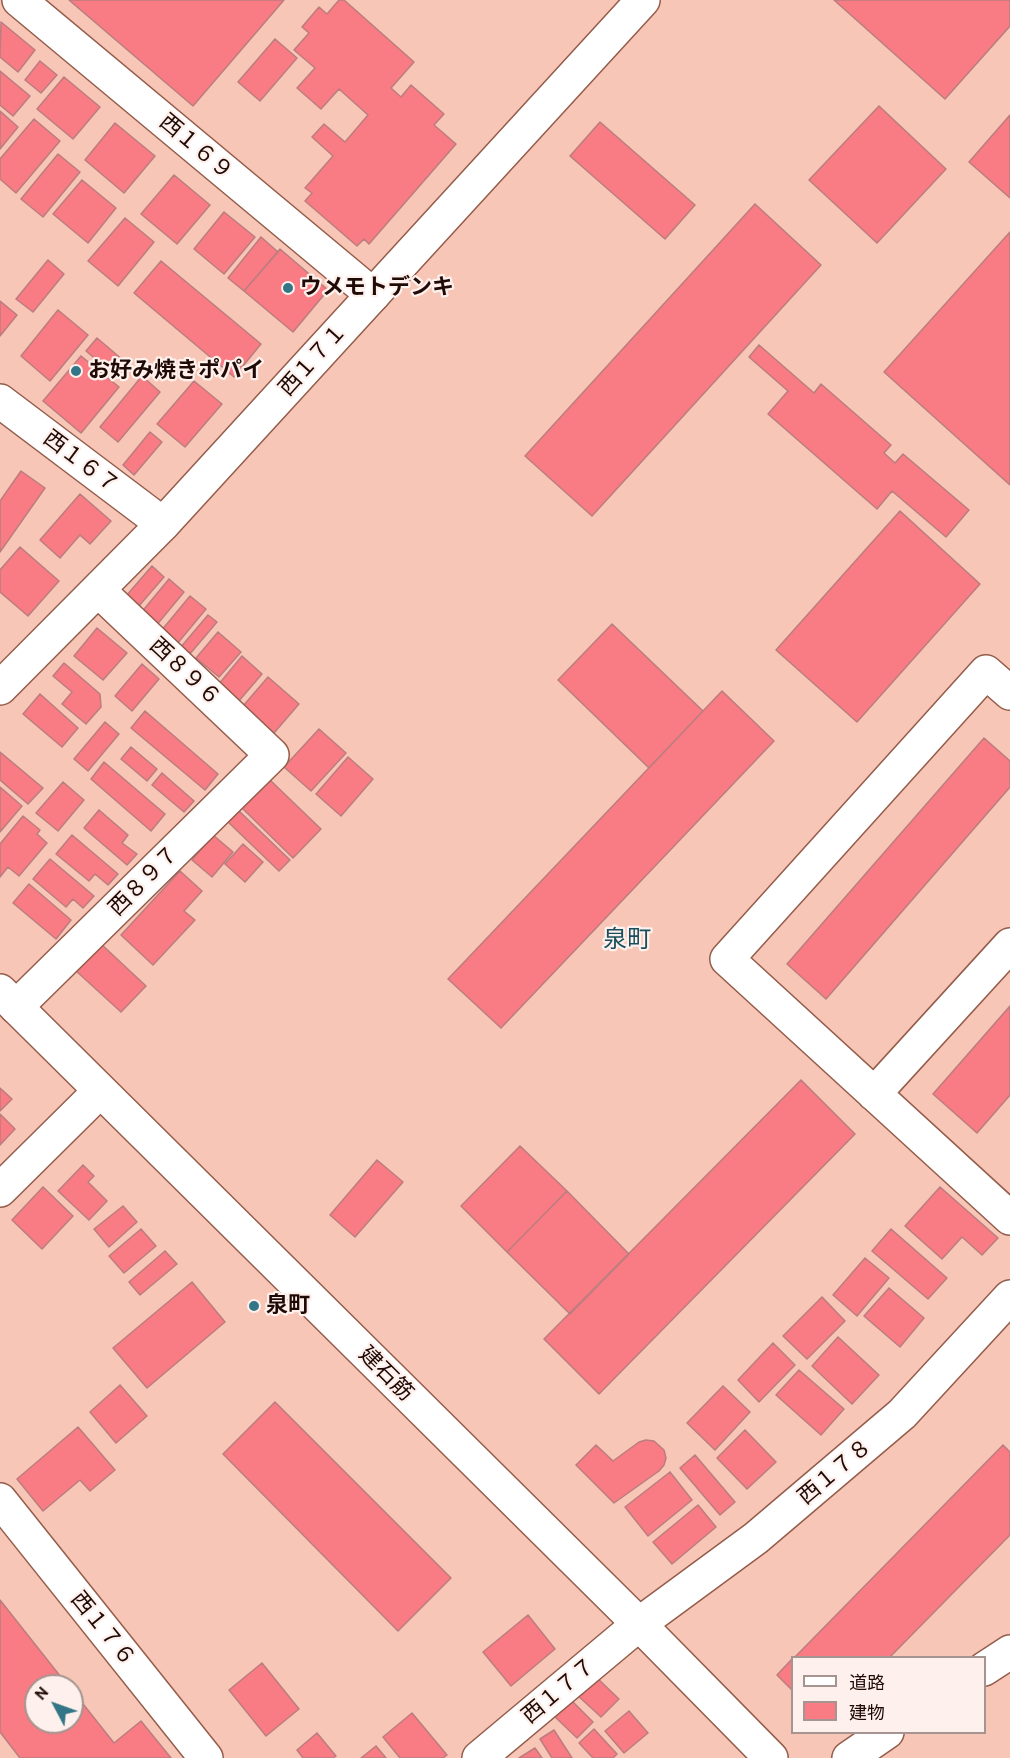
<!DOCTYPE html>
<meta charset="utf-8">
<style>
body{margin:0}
#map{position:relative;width:1010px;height:1758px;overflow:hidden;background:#f8c6b6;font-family:Cabin,"Noto Sans JP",sans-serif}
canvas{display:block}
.legend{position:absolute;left:791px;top:1656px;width:195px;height:78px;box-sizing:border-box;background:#fef0ec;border:2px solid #a59490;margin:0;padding:8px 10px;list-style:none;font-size:18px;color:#1f0a05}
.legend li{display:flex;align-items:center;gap:12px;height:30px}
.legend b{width:30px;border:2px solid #a59490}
.north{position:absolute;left:24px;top:1674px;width:60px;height:60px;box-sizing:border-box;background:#fef0ec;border:2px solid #a59490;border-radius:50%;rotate:311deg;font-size:16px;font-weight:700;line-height:24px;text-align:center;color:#1f0a05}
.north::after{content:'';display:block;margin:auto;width:21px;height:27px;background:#337687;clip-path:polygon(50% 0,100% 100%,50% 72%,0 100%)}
</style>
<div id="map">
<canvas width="1010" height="1758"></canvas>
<ul class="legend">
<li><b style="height:8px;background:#fff"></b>道路</li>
<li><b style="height:16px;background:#f97b83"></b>建物</li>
</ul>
<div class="north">N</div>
</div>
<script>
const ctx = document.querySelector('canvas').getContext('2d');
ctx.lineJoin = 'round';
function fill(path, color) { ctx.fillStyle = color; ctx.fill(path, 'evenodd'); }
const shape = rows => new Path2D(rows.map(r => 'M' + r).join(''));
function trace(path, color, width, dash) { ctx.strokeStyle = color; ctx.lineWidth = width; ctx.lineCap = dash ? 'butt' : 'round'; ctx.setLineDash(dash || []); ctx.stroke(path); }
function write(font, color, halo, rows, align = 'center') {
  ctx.font = font + ' Cabin,"Noto Sans JP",sans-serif'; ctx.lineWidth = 4.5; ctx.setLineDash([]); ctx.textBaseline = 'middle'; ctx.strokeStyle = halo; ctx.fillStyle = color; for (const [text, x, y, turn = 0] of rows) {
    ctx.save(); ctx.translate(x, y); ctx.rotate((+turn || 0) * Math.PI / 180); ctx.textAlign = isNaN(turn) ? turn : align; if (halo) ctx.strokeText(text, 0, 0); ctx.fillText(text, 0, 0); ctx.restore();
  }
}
const building = shape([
 [69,0,284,0,193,106,69,0],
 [339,0,344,0,414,62,391,88,401,97,411,85,444,114,434,125,456,144,369,244,364,239,357,246,305,201,312,193,305,188,333,156,312,137,324,124,345,142,368,115,339,89,321,109,297,88,315,68,294,50,309,33,302,27,319,7,327,14,339,0],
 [834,0,1010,0,1010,26,945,99,834,0],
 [1,22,35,50,18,72,0,57,1,22],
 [275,39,297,58,260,101,238,82,275,39],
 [40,61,57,75,41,93,25,80,40,61],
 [0,71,30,96,13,116,0,105,0,71],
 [64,77,100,107,73,139,37,109,64,77],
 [879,106,946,169,877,243,809,180,879,106],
 [0,111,18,127,0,149,0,111],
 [1010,115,1010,198,969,162,1010,115],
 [34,119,60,141,16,193,0,179,0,159,34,119],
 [600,122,695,205,665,239,570,156,600,122],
 [115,123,155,156,124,193,85,160,115,123],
 [58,154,80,172,43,217,21,199,58,154],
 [174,175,210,205,177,244,141,214,174,175],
 [82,180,116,208,88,243,53,214,82,180],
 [755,204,821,265,592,516,525,456,755,204],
 [224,212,255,237,224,274,194,249,224,212],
 [125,218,154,242,118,286,88,261,125,218],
 [1010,232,1010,485,884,372,1010,232],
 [261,237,278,252,244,291,228,278,261,237],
 [280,249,328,290,293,332,244,291,280,249],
 [48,260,64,274,33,312,16,299,48,260],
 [161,261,261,344,234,377,134,293,161,261],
 [0,301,17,315,0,336,0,301],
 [58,310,88,335,50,381,21,356,58,310],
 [97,338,130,366,119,379,86,351,97,338],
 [759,345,814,393,821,384,891,445,884,453,895,463,903,454,969,510,946,537,892,491,877,509,768,414,788,391,749,357,759,345],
 [81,356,119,387,81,433,43,401,81,356],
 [142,376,160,392,118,442,100,427,142,376],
 [194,381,222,404,185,447,157,424,194,381],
 [150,432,162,442,134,475,123,465,150,432],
 [21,471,45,488,0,552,0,501,21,471],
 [80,494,111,521,90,544,80,535,60,558,40,540,80,494],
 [900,511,980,584,857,722,776,650,900,511],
 [20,547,59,581,28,616,0,592,0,570,20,547],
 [152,566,164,577,138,607,126,596,152,566],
 [169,579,184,592,155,627,140,614,169,579],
 [190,596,206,609,177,644,161,631,190,596],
 [208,615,217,622,189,655,180,648,208,615],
 [612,624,703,711,649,768,558,680,612,624],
 [97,628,127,653,103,680,74,656,97,628],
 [218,632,241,652,219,677,196,658,218,632],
 [242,656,262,674,238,702,218,685,242,656],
 [64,663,100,694,101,707,86,724,62,704,72,692,53,676,64,663],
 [142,664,159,679,132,711,115,696,142,664],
 [268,677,299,704,274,733,243,706,268,677],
 [722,691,774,741,501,1028,448,979,722,691],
 [40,694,78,728,62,747,23,714,40,694],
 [145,711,218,774,205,790,131,728,145,711],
 [105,722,119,734,88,771,74,759,105,722],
 [319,729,346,753,311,791,284,767,319,729],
 [984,738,1010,761,1010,787,826,999,787,964,984,738],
 [131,747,157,769,147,781,121,759,131,747],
 [0,752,43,788,28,804,0,780,0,752],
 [348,757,373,779,341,816,316,794,348,757],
 [104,762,165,814,151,831,91,779,104,762],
 [162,773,194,801,184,812,152,785,162,773],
 [270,780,321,829,293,858,242,808,270,780],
 [63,782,84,800,58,831,36,813,63,782],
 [0,787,22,806,0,832,0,787],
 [99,810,128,835,122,843,137,854,127,865,84,828,99,810],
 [238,810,290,860,279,871,227,821,238,810],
 [23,816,40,830,37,834,47,843,19,876,8,867,0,877,0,844,23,816],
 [72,835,118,874,108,885,95,874,89,881,56,854,72,835],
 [213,835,233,852,212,877,192,860,213,835],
 [243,844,263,862,245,882,225,864,243,844],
 [50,859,94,896,83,908,73,899,66,907,33,879,50,859],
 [180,871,202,891,184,911,195,920,153,965,121,935,180,871],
 [29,884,71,920,56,939,13,903,29,884],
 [100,943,146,986,121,1012,75,970,100,943],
 [1010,1006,1010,1095,977,1133,933,1094,1010,1006],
 [801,1080,855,1134,599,1394,544,1339,801,1080],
 [0,1088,12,1099,0,1111,0,1088],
 [0,1114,15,1129,0,1145,0,1114],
 [520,1146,567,1191,507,1252,461,1206,520,1146],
 [377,1160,403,1182,355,1237,330,1215,377,1160],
 [83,1165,94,1176,88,1182,107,1201,89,1220,58,1191,83,1165],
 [43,1187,73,1216,42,1249,12,1220,43,1187],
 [940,1187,998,1238,982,1255,962,1237,942,1259,905,1226,940,1187],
 [567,1191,629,1254,570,1314,507,1252,567,1191],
 [123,1206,137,1222,109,1247,94,1229,123,1206],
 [141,1229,156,1246,124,1273,109,1256,141,1229],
 [891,1229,947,1278,928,1299,872,1251,891,1229],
 [165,1251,177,1264,140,1295,129,1282,165,1251],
 [865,1258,889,1278,857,1316,833,1295,865,1258],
 [192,1282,225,1322,147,1388,113,1348,192,1282],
 [889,1288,924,1318,900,1347,864,1316,889,1288],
 [822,1297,845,1321,807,1359,783,1336,822,1297],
 [838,1337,879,1375,852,1404,812,1366,838,1337],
 [773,1343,795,1365,759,1402,738,1380,773,1343],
 [799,1370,844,1409,821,1435,776,1395,799,1370],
 [120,1385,147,1416,116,1443,90,1412,120,1385],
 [723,1386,750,1412,715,1450,687,1423,723,1386],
 [275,1402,451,1578,398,1631,223,1454,275,1402],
 [78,1427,115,1470,90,1491,80,1480,43,1511,17,1479,78,1427],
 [745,1430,776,1462,747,1489,717,1458,745,1430],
 [646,1440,654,1441,664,1450,666,1458,664,1465,659,1471,614,1503,576,1465,596,1445,613,1461,639,1442,646,1440],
 [1003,1445,1010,1452,1010,1535,889,1658,794,1658,1003,1445],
 [695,1455,735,1502,720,1515,680,1468,695,1455],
 [670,1472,692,1500,648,1536,625,1507,670,1472],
 [698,1505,716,1527,672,1564,653,1542,698,1505],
 [0,1600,68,1686,36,1686,36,1722,72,1722,72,1690,114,1743,141,1721,171,1758,20,1758,0,1732,0,1600],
 [528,1615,555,1649,511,1686,483,1652,528,1615],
 [792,1659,792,1690,777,1675,792,1659],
 [262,1663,299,1709,266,1736,229,1690,262,1663],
 [594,1675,619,1699,601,1717,576,1694,594,1675],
 [569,1698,593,1722,577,1738,553,1715,569,1698],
 [629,1711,648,1733,624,1753,605,1731,629,1711],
 [412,1713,447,1755,443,1758,400,1758,383,1737,412,1713],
 [594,1729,617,1754,613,1758,593,1758,579,1743,594,1729],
 [554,1730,572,1758,552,1758,540,1739,554,1730],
 [317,1733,336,1756,333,1758,303,1758,297,1750,317,1733],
 [376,1746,386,1758,361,1758,376,1746],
 [535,1748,542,1758,519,1758,535,1748]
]);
fill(building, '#f97b83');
trace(building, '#bb7d7f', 1.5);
const minor = shape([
 [19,0,373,295],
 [0,401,163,524],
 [1010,693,986,672,727,959,1010,1218],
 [16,1007,272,755,98,590],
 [874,1094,1010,945],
 [0,1190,100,1091],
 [0,1500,206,1758],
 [984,1669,1010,1652],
 [479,1758,639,1624],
 [849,1758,887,1732]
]);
const tertiary = shape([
 [0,688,163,524,643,0],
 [0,991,639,1624,771,1758],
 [639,1624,756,1538,902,1414,1010,1297]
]);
trace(minor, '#935c4b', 36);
trace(tertiary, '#935c4b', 36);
trace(minor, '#fff', 33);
trace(tertiary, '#fff', 33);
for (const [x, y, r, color] of [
 [288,288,6,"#337687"],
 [76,371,6,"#337687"],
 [254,1306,6,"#337687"]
]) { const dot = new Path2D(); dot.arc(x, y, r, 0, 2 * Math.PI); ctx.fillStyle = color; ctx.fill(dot); trace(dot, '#fef0ec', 2); }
write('22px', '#1f0a05', '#fef0ec', [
 ["西１６９",196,147,40],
 ["西１７１",313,360,-48],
 ["西１６７",81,462,37],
 ["西８９６",185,672,43],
 ["西８９７",144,881,-45],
 ["建石筋",386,1374,45],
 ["西１７８",835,1472,-40],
 ["西１７６",103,1629,51],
 ["西１７７",559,1691,-40]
]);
write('bold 22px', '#1f0a05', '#fef0ec', [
 ["ウメモトデンキ",300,288],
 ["お好み焼きポパイ",88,371],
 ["泉町",266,1306]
], 'left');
write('24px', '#184f5c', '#fef0ec', [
 ["泉町",627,940]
]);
</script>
